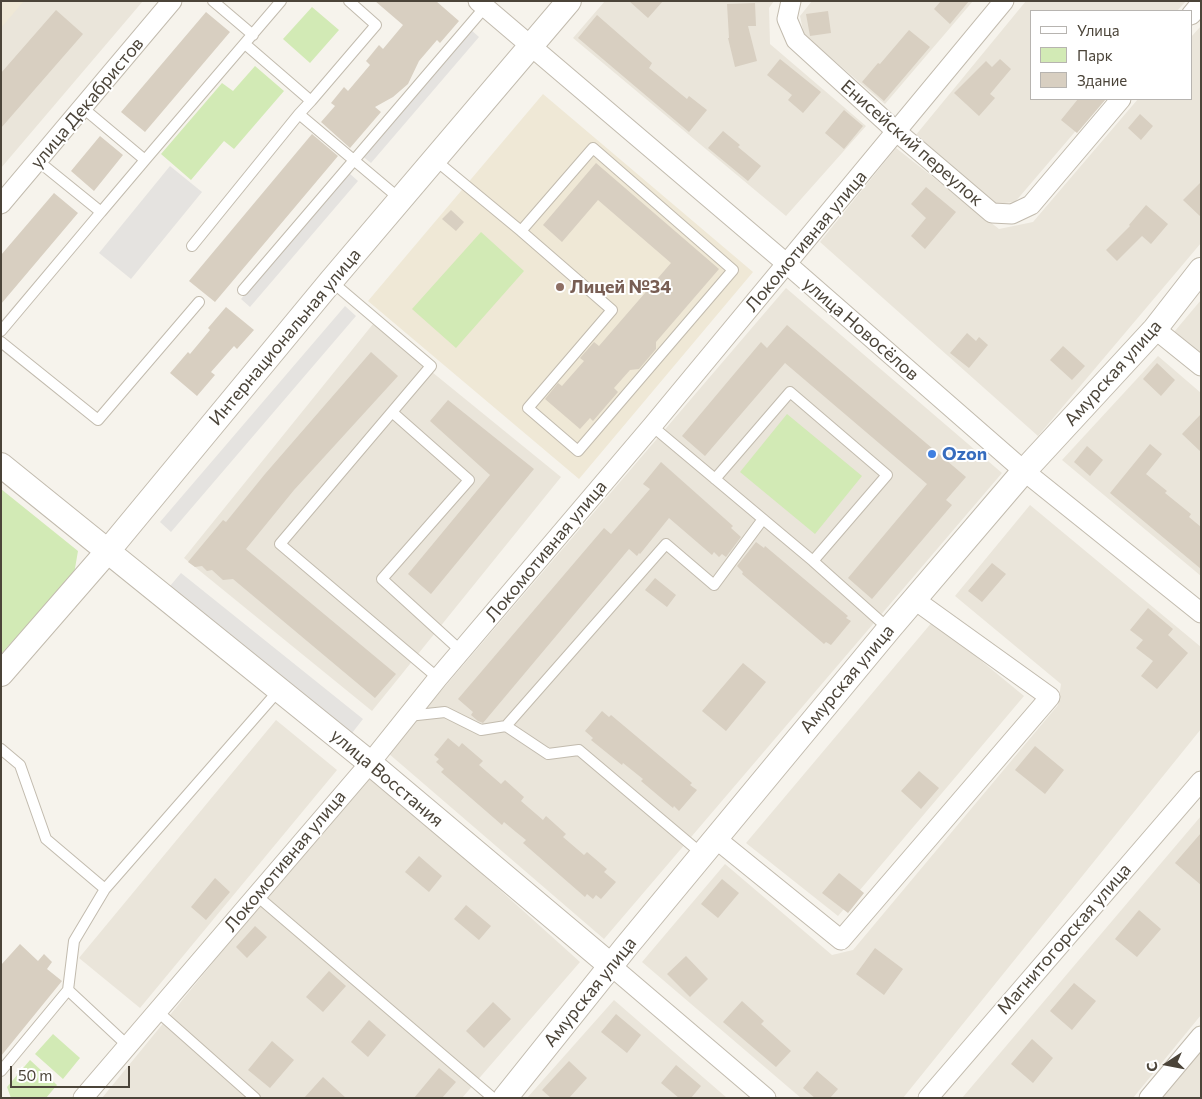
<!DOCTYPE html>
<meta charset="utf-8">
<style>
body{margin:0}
#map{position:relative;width:1202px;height:1099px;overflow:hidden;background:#f6f3ec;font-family:Commissioner,sans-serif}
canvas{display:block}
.frame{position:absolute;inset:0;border:2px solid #4b4439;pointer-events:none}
.legend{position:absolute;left:1030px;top:10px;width:162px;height:90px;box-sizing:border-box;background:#fff;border:1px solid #b7b4b0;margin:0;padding:6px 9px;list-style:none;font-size:15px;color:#4b4439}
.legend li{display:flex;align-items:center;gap:10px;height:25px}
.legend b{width:25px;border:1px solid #b7b4b0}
.north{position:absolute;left:1142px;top:1039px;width:50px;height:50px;-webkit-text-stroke:4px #fff;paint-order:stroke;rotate:259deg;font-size:14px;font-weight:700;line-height:20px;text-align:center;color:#4b4439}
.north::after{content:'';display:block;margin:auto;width:18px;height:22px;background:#4b4439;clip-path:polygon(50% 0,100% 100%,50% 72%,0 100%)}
.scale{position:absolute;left:10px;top:1066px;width:120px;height:22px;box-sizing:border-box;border:2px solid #4b4439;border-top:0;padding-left:6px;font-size:15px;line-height:18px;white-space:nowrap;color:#4b4439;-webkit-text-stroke:4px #fff;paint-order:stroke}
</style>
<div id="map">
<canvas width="1202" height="1099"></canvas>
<div class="frame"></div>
<ul class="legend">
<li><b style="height:6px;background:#fff"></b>Улица</li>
<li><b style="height:14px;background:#d2eab5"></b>Парк</li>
<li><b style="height:14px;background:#d8cfc1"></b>Здание</li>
</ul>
<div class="north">С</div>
<div class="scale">50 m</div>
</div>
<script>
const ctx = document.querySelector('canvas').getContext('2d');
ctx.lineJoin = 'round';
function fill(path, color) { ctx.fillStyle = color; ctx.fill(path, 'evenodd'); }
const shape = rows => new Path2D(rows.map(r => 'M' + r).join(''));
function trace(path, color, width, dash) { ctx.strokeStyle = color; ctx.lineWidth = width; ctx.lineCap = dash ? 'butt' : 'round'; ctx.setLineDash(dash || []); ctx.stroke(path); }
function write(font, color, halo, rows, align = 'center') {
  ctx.font = font + ' Commissioner,sans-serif'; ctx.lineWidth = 4; ctx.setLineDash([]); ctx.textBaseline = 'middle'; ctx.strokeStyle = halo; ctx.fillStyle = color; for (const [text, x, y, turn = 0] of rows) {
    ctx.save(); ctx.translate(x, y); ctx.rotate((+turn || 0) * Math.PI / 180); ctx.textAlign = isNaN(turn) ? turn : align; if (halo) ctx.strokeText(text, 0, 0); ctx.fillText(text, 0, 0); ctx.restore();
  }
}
fill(shape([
 [1,1,143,1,1,168],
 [605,1,774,1,769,8,770,44,866,126,786,216,573,38],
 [812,1,973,1,885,104,804,35,800,16],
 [1026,1,1186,1,1177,11,1031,11,1031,99,1103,99,1015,202,994,204,915,136],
 [1201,26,1201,243,1038,436,820,242,896,148,999,229,1033,222,1138,99,1191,99,1191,37],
 [786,288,1002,473,604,939,388,753],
 [1201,300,1201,363,1169,338],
 [373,324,561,477,372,711,184,558],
 [1158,356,1201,393,1201,576,1062,460],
 [1030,505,1201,647,1201,729,903,1098,801,1098,642,962,725,864,832,955,853,950,1058,705,1061,684,955,596],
 [933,621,1024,696,838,916,746,843],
 [276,720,337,770,140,1008,79,958],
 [369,772,580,962,462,1098,102,1098],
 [1201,816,1201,1015,1133,1098,962,1098],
 [614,1000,727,1098,527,1098],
 [1201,1045,1201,1098,1156,1098]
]), '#eae5da');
fill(shape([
 [1,1,24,1,1,28],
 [543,94,753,272,579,479,368,301]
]), '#efe8d6');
fill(shape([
 [312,7,339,30,310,63,283,39],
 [255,66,284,91,234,149,224,141,191,180,161,154,222,83,233,91],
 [481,232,524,271,456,348,412,309],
 [787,414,862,476,815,534,740,472],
 [1,489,78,551,74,574,1,654],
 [53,1034,80,1058,63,1079,35,1054],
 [30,1060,57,1085,46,1098,11,1098,7,1087]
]), '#d2eab5');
fill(shape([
 [470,29,479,37,371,163,361,155],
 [170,166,202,192,131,279,99,253],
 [349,173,358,181,250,307,241,299],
 [345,306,356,316,171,532,160,522],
 [181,573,363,719,352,733,170,586]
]), '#e5e3e0');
fill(shape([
 [375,1,436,1,459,21,440,43,437,40,419,61,408,84,393,97,375,107,381,112,350,148,321,122,335,106,331,103,344,87,348,91,370,65,366,61,379,45,383,49,403,25],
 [629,1,663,1,648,18],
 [941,1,969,1,950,24,934,9],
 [755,3,756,26,748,26,757,61,735,67,728,38,729,38,727,4],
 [56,10,83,34,1,128,1,73],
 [828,11,831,33,810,36,806,14],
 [206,12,230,32,145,132,121,112],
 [597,15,652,63,649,68,687,99,689,96,707,110,689,132,578,38],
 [909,30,930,47,884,101,862,82,878,63,880,64],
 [780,59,821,92,803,113,788,100,792,95,767,75],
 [1000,59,1011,69,990,94,995,98,979,116,954,93,986,61,992,67],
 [1078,99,1106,99,1077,133,1061,120],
 [844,110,863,126,844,149,825,133],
 [1140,114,1153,126,1141,140,1128,128],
 [723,131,740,145,738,147,761,166,748,181,708,148],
 [312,134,338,156,215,302,189,281],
 [100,136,123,155,94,191,71,171],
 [596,163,719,269,656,342,656,349,639,369,630,370,614,388,618,392,593,421,590,418,580,429,545,399,558,383,562,386,584,361,580,358,594,342,599,346,671,263,598,200,562,242,543,225],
 [1201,182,1201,217,1183,200],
 [926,187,956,212,925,249,911,236,926,218,911,204],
 [54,193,78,213,1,304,1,255],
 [1146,205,1168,224,1151,244,1142,236,1117,261,1106,250,1130,226,1129,225],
 [451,210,464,222,456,231,442,219],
 [226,307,254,330,237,349,234,346,211,372,215,375,197,396,170,373,188,352,190,354,210,330,208,328],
 [787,325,966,477,946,500,952,505,872,599,848,578,927,484,785,363,705,456,682,436,761,342,767,348],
 [967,333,976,341,979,337,988,345,969,368,950,353],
 [1063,346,1085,366,1072,380,1050,360],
 [371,352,398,376,294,490,246,549,396,674,375,698,233,579,223,580,212,570,207,571,202,566,195,567,188,562,223,520,226,522,265,474],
 [1157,363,1175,380,1161,396,1143,379],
 [448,400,534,469,431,594,408,574,490,475,430,421],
 [1201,414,1201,452,1182,434],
 [1150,444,1162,454,1146,474,1167,491,1165,493,1191,514,1189,517,1201,527,1201,569,1110,493],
 [1087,446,1103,460,1090,476,1074,462],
 [661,462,733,526,731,528,741,537,726,557,722,554,719,557,714,552,712,555,669,518,640,554,639,553,637,556,629,549,483,723,478,721,471,715,473,712,458,699,604,528,611,534,650,489,643,484],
 [756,542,764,548,765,546,848,616,846,618,851,621,831,645,826,642,824,644,742,574,743,572,737,566],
 [992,563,1006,574,982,602,968,591],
 [655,578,676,595,667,607,645,590],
 [1148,608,1173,629,1168,635,1188,653,1157,689,1141,676,1153,661,1136,648,1143,640,1130,630],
 [743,663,766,682,726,731,702,711],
 [602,711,609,717,611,715,692,783,690,785,697,790,679,811,674,806,673,808,641,781,643,779,623,763,622,765,591,740,593,738,585,731],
 [448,738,459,747,462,743,483,761,479,765,501,784,505,780,524,797,521,801,543,820,546,816,566,834,563,837,584,855,587,852,607,869,604,872,616,882,601,899,596,895,593,899,587,894,585,897,523,843,526,840,516,832,504,822,502,825,441,772,444,769,436,762,439,759,434,755],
 [1035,746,1064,770,1045,794,1015,770],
 [919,771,939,788,921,809,901,791],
 [1201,833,1201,885,1175,863],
 [419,856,442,876,429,892,405,872],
 [839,873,864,893,848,913,822,893],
 [215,878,230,892,206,920,191,907],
 [722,879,739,893,718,918,701,904],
 [466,905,491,926,479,940,454,919],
 [1139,910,1161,929,1137,957,1115,939],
 [255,926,267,937,247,958,236,947],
 [20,944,38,961,44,954,52,962,47,969,62,981,1,1056,1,965],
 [875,948,903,969,884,995,856,974],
 [686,956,708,979,690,997,667,974],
 [329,971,346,986,323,1012,306,997],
 [1074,983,1096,1001,1072,1030,1050,1011],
 [742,1001,764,1021,761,1024,791,1051,776,1067,723,1022],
 [493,1002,511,1019,484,1048,466,1031],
 [616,1014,641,1035,627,1053,601,1032],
 [369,1020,386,1035,368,1057,351,1042],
 [1032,1039,1053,1058,1033,1083,1011,1064],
 [272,1041,294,1060,270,1088,248,1070],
 [569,1061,587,1078,569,1098,551,1098,542,1090],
 [676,1065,701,1086,691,1098,679,1098,661,1083],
 [439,1068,456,1082,442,1098,414,1098],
 [817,1071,838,1089,830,1098,815,1098,803,1088],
 [323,1077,346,1098,304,1098]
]), '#d8cfc1');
const service = shape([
 [213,1,253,35],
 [245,44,311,101,376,25,349,1],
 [311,101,299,114,400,199],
 [83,108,145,160,281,1],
 [434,159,521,231,612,310,528,408,578,451,733,270,593,148,521,231],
 [101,212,145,160],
 [192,246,299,114],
 [331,281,431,366,280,544,438,678],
 [243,290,485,7],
 [1,331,101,212,38,161],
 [1,342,98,420,199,302],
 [392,412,469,480,382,579,461,651],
 [652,426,813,561,889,629],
 [715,479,790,392,887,475,813,561],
 [408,716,445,712,481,730,506,726,548,754,579,750,702,854],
 [506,726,666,544,714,585,763,519],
 [1,749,20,765,46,839,105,889,74,941,68,990],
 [105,889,279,690],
 [257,896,493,1098],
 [157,1011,255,1098],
 [1,1071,68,990,127,1045]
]);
const minor = shape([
 [478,1,787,264,1024,471,1201,613],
 [791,1,787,19,796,40,897,132,992,213,1012,214,1031,205,1121,99],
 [1191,15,1201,3],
 [1,204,172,1],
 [1155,329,1201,366],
 [715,838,841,940,1050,697,915,600],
 [610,965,766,1098],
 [83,1098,370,763,438,678,652,426,1004,1],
 [928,1098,1201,781],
 [1149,1098,1201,1036]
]);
const tertiary = shape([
 [1,465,370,763,610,965],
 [1,674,107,552,331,281,569,1],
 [505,1098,625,948,889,629,1024,471,1155,329,1201,270]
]);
trace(service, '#c2bbae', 12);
trace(minor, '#c2bbae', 21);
trace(tertiary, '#c2bbae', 26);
trace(service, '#fff', 10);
trace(minor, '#fff', 19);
trace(tertiary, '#fff', 24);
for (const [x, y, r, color] of [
 [560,287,5,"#8d6e63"],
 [932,454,5,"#3f7fe0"]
]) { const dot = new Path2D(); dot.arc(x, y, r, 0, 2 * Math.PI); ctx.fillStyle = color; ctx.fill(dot); trace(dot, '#fff', 2); }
write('18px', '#4b4439', '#fff', [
 ["улица Декабристов",87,103,-50],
 ["Енисейский переулок",912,143,41],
 ["Локомотивная улица",806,241,-50],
 ["улица Новосёлов",861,329,41],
 ["Интернациональная улица",285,337,-50],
 ["Амурская улица",1113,373,-48],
 ["Локомотивная улица",546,551,-50],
 ["Амурская улица",847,679,-50],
 ["улица Восстания",387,778,40],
 ["Локомотивная улица",285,861,-50],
 ["Магнитогорская улица",1064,939,-49],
 ["Амурская улица",590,992,-51]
]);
write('bold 18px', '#785e54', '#fff', [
 ["Лицей №34",570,287]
], 'left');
write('bold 18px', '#366cbe', '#fff', [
 ["Ozon",942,454]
], 'left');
</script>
